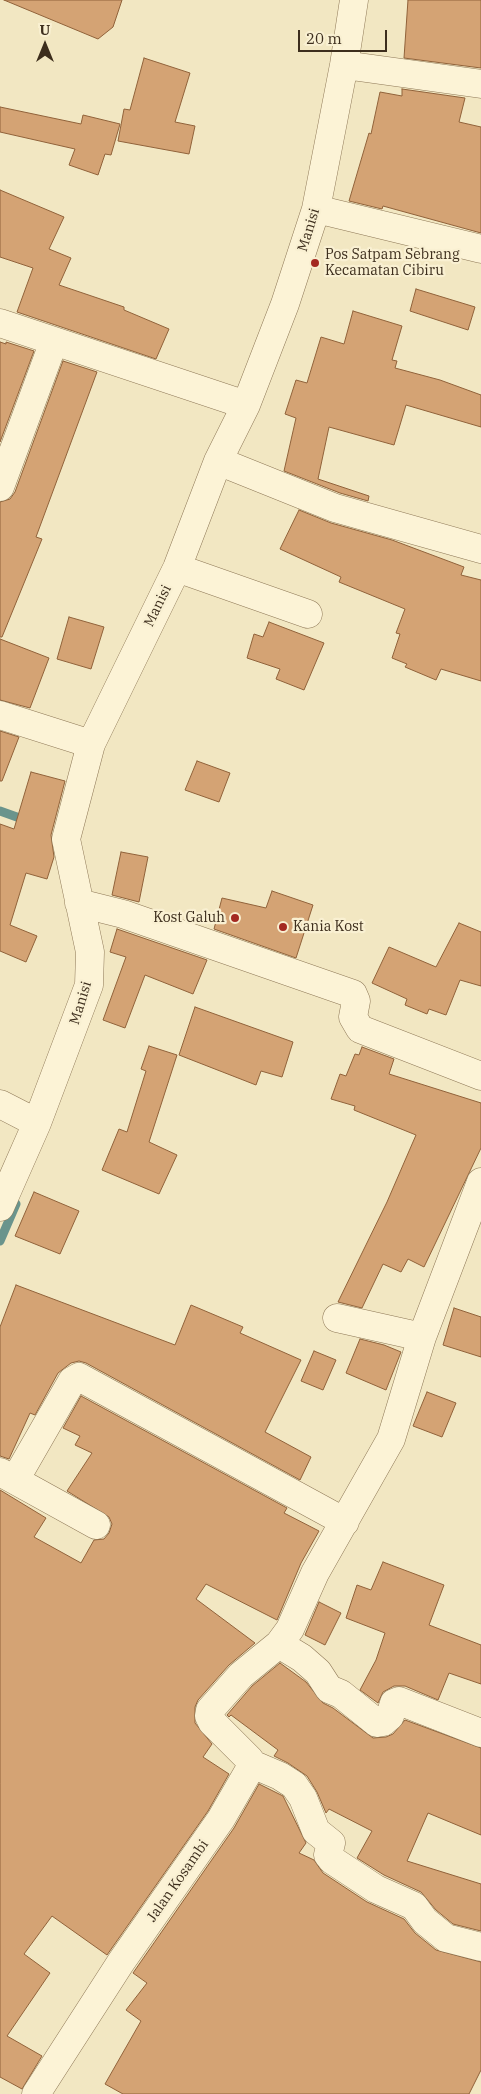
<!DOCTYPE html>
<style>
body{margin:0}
#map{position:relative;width:481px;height:2094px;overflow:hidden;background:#f2e7c2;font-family:"IBM Plex Serif",serif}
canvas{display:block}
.north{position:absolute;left:20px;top:20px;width:50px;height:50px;-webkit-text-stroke:4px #f9f0d2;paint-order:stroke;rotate:0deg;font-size:14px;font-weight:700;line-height:20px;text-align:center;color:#3d2e1d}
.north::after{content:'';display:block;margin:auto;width:18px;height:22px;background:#3d2e1d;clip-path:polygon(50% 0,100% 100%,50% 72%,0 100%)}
.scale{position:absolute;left:298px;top:30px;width:89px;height:22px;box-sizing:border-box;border:2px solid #3d2e1d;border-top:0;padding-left:6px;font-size:15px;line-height:18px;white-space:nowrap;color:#3d2e1d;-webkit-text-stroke:4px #f9f0d2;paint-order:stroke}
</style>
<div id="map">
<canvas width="481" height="2094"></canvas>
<div class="north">U</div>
<div class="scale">20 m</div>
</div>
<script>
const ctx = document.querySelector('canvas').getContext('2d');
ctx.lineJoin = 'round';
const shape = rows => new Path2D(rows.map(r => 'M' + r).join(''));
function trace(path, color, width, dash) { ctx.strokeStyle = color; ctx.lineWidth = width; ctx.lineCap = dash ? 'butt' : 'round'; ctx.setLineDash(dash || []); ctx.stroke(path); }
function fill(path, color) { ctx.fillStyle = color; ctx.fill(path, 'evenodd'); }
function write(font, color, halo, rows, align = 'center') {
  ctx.font = font + ' "IBM Plex Serif",serif'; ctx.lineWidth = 4.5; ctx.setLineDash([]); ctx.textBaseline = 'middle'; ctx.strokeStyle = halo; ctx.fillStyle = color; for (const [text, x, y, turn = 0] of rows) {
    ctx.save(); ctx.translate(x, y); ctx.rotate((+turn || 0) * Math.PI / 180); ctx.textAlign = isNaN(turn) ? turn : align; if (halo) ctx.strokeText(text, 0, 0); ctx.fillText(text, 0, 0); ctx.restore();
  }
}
trace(shape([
 [0,811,28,821],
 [0,1241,16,1204]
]), '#6a948c', 9);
const building = shape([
 [4,0,122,0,113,27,98,39,4,0],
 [408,0,481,0,481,68,404,58,408,0],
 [144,58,190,73,175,122,195,126,189,154,118,141,124,109,130,110,144,58],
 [402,89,465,98,459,122,481,127,481,233,383,206,382,209,349,201,369,133,371,134,380,92,402,96,402,89],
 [0,107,81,124,83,115,120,124,111,155,105,154,98,175,69,165,75,149,0,132,0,107],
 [0,190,64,217,49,249,71,258,59,285,124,307,124,310,169,329,156,359,17,312,33,268,0,257,0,190],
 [416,289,475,307,468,330,410,311,416,289],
 [353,311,402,326,392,360,397,361,395,368,440,380,481,395,481,427,406,405,394,445,329,427,318,479,369,496,368,501,340,493,284,471,296,418,285,414,296,380,307,383,321,337,344,344,353,311],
 [0,342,6,344,6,342,34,351,0,442,0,342],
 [63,361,97,372,36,537,42,539,2,637,0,637,0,502,10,499,15,492,63,361],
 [299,510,331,523,392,540,464,567,461,575,481,580,481,681,441,669,436,680,405,667,407,664,392,658,400,634,396,633,405,609,339,582,341,577,280,549,299,510],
 [69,617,104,627,91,669,57,659,69,617],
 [269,622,324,643,304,690,276,679,280,669,247,658,254,634,263,637,269,622],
 [0,639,49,658,30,708,0,700,0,639],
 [0,731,19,737,2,781,0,781,0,731],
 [197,761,230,773,219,802,185,790,197,761],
 [31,772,65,781,51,835,54,857,47,879,26,873,10,925,37,936,26,962,0,951,0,824,14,829,31,772],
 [121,852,148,857,139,902,112,895,121,852],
 [272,891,313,905,296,958,214,929,222,898,266,908,272,891],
 [459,923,481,932,481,986,460,980,446,1015,429,1009,427,1014,405,1005,407,999,372,983,389,947,436,967,459,923],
 [117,929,207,960,193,994,145,975,125,1028,103,1020,126,957,110,952,117,929],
 [195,1007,293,1042,282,1077,261,1071,256,1085,179,1055,195,1007],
 [149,1046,177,1055,149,1142,177,1155,159,1194,102,1170,119,1129,127,1132,146,1071,141,1069,149,1046],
 [362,1047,394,1059,389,1074,481,1103,481,1148,424,1267,408,1259,401,1272,383,1264,362,1308,338,1302,387,1202,416,1135,354,1110,355,1106,331,1099,340,1074,346,1076,355,1054,359,1055,362,1047],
 [34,1192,79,1211,60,1254,15,1236,34,1192],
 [16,1285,175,1345,191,1305,243,1327,240,1333,301,1360,265,1432,311,1457,300,1480,86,1363,79,1361,71,1363,58,1373,35,1415,30,1413,9,1459,0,1456,0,1327,16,1285],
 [454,1308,481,1317,481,1357,443,1345,454,1308],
 [360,1339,384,1345,401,1352,386,1390,346,1373,360,1339],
 [314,1351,336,1360,323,1390,301,1381,314,1351],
 [427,1392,456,1403,442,1437,413,1426,427,1392],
 [81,1396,287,1508,284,1513,319,1531,301,1563,277,1620,206,1584,196,1599,255,1643,229,1665,198,1700,195,1707,195,1723,212,1744,203,1757,229,1774,208,1811,107,1955,52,1916,24,1954,50,1973,7,2036,42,2056,22,2089,0,2077,0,1490,46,1518,34,1537,81,1563,94,1540,104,1539,109,1533,112,1524,109,1517,67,1491,92,1453,75,1445,80,1436,63,1428,81,1396],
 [383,1562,444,1585,429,1625,481,1645,481,1684,449,1673,438,1700,405,1686,394,1686,383,1692,378,1703,360,1690,376,1660,385,1633,346,1618,357,1585,371,1590,383,1562],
 [319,1602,341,1613,325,1645,305,1635,319,1602],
 [280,1663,306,1682,323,1703,333,1708,373,1738,386,1737,393,1734,405,1720,481,1748,481,1835,428,1813,407,1861,481,1884,481,1931,453,1924,436,1910,421,1892,384,1875,357,1858,372,1831,329,1809,326,1813,317,1792,307,1776,288,1763,274,1756,278,1750,231,1715,229,1717,227,1715,252,1686,280,1663],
 [259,1784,283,1796,306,1843,299,1853,314,1860,323,1873,367,1902,404,1919,415,1933,436,1950,481,1962,481,2070,469,2094,123,2094,105,2084,141,2021,126,2010,147,1983,133,1973,234,1828,259,1784]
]);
fill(building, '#d4a374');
trace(building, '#90623a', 1);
const minor = shape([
 [344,65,481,84],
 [316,209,481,249],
 [0,323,246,405],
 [218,461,335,508,481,549],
 [0,487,54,341],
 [177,568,308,614],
 [0,715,91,744],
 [79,903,123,914,353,994,356,1001,353,1017,360,1029,481,1076],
 [0,1104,37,1123],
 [0,1207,37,1123,89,985,90,952,66,839,91,744,177,568,218,461,246,405,285,304,316,209,344,65,354,0],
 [337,1318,422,1337],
 [0,1472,96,1525],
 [15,1480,72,1381,79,1377,345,1522],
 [279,1644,302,1658,318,1672,329,1689,341,1694,377,1723,383,1722,390,1716,394,1703,399,1701,481,1733],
 [252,1764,280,1776,294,1785,303,1798,316,1831,331,1843,328,1855,332,1860,376,1889,414,1906,425,1921,446,1938,481,1947],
 [36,2094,121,1962,221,1819,251,1767,250,1760,212,1722,209,1716,210,1710,241,1675,279,1644,290,1629,315,1573,391,1439,422,1337,481,1182]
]);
trace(minor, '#8e7857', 29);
trace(minor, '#fcf3d6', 28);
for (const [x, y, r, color] of [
 [315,263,5,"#a42921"],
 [235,918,5,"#a42921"],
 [283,927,5,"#a42921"]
]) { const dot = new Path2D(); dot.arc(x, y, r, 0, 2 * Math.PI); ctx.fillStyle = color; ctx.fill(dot); trace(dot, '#f9f0d2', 2); }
write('14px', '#3d2e1d', '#f9f0d2', [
 ["Manisi",309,230,-73],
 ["Manisi",158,606,-64],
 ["Manisi",81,1003,-73],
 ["Jalan Kosambi",178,1881,-55]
]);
write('14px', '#3d2e1d', '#f9f0d2', [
 ["Pos Satpam Sebrang",325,255],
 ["Kecamatan Cibiru",325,271],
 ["Kost Galuh",225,918,"right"],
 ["Kania Kost",293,927]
], 'left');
</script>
